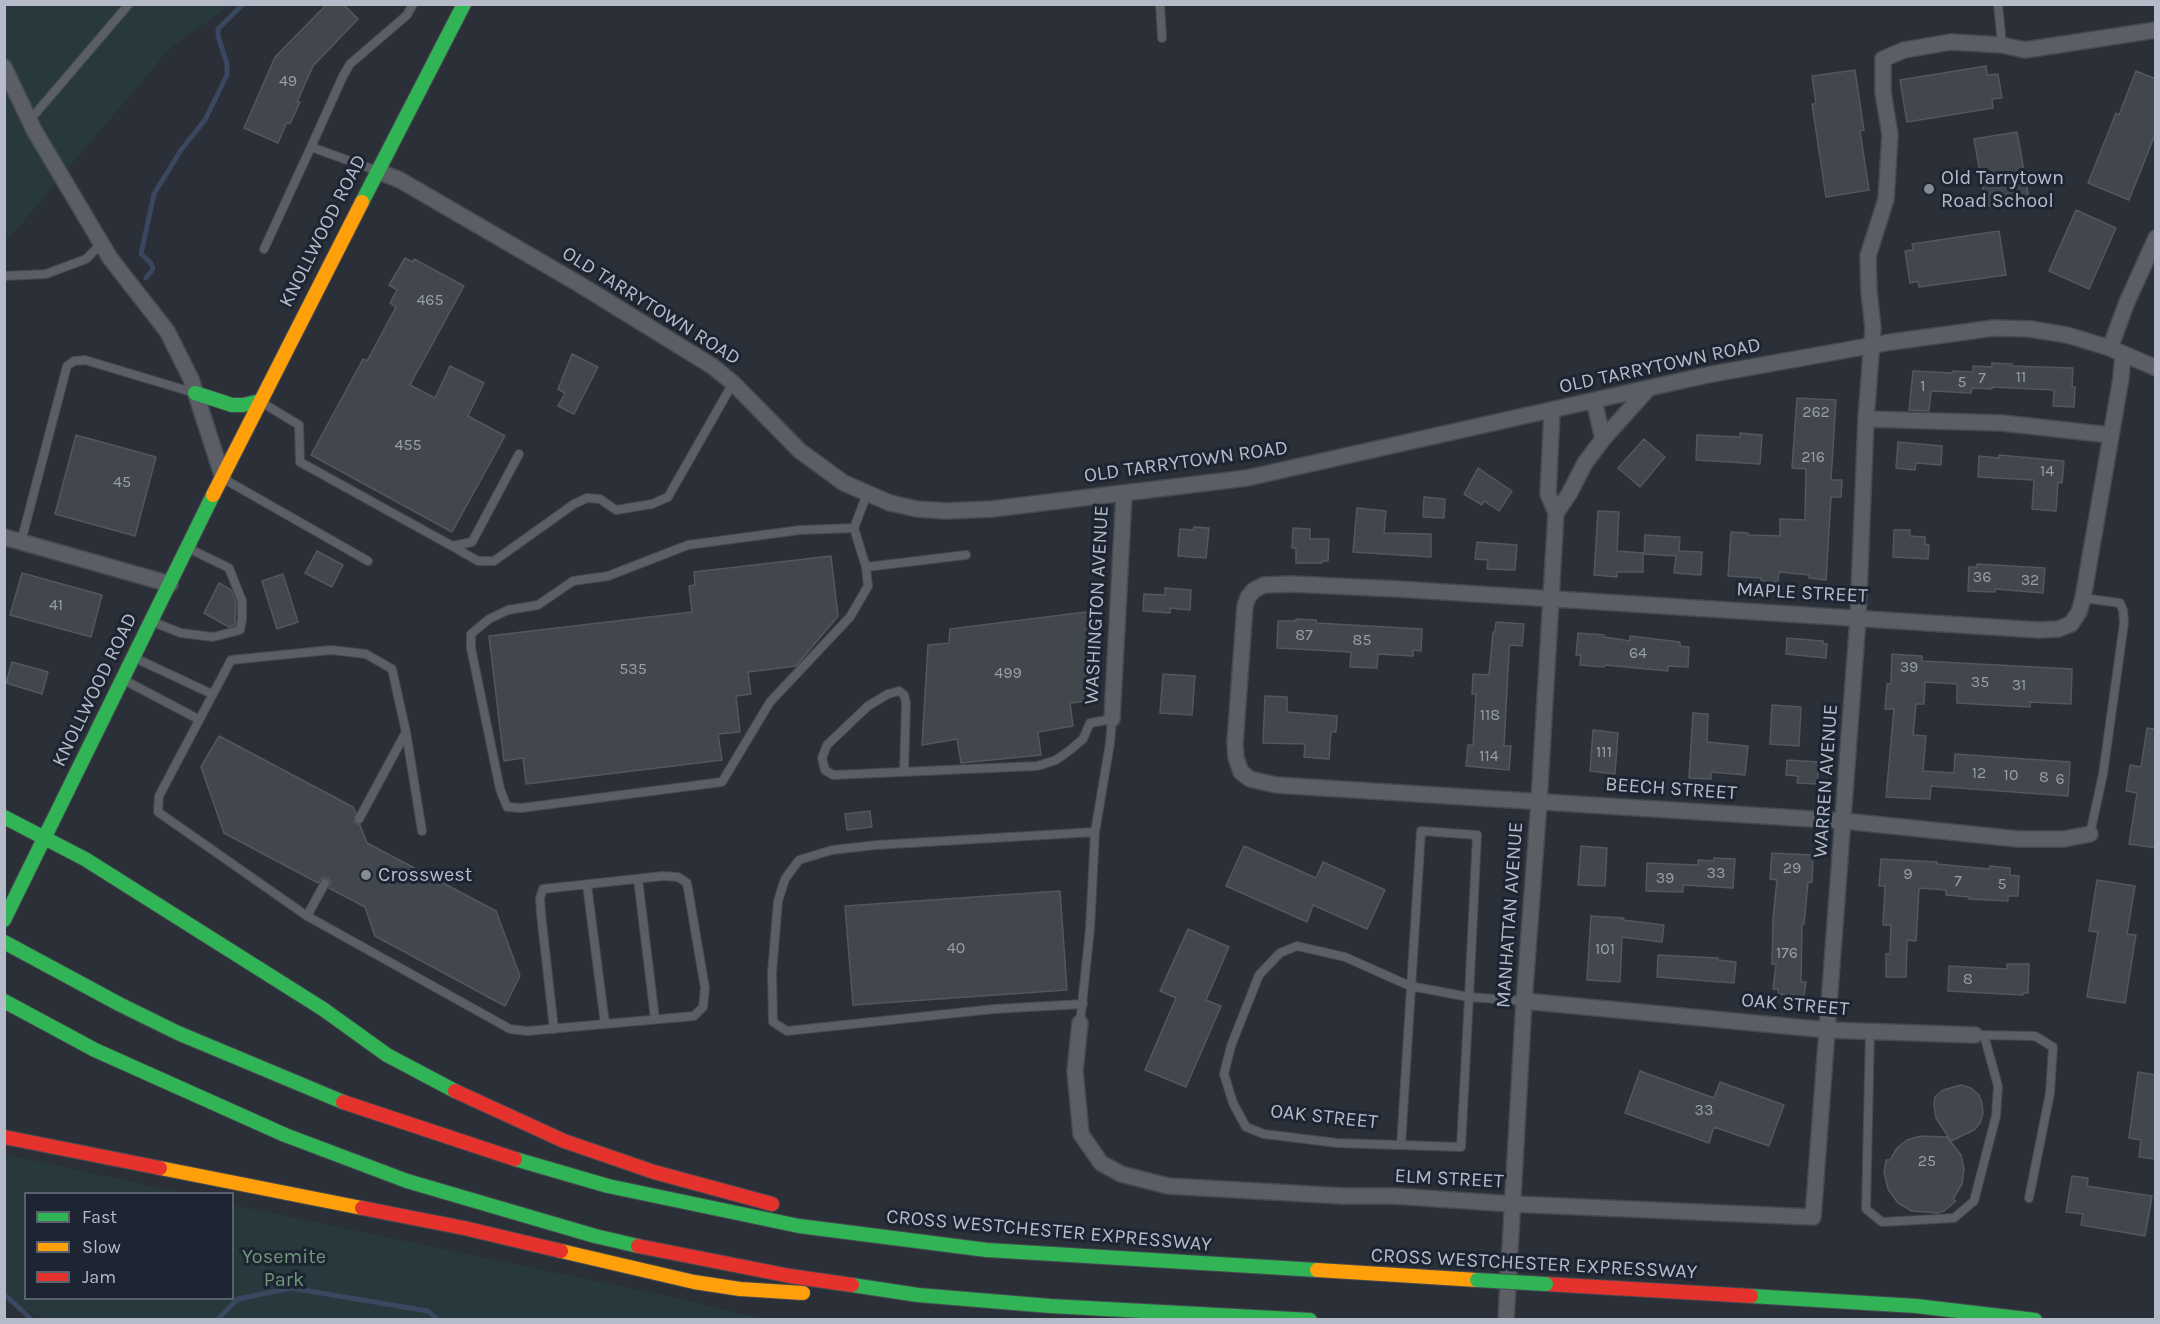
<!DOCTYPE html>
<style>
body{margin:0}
#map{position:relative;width:2160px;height:1324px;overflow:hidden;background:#2b2f37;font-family:Karla,sans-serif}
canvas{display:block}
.frame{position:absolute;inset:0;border:6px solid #b5bbc8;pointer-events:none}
.legend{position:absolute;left:24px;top:1192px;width:210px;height:108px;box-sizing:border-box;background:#1e2532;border:2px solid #5a616e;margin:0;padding:8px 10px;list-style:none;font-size:18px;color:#b5bbc8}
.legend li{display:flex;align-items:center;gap:12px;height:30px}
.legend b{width:30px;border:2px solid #5a616e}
</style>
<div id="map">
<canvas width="2160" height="1324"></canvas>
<div class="frame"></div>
<ul class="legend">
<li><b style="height:8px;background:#30b455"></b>Fast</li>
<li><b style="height:8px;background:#ff9f0a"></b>Slow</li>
<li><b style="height:8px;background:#e5322d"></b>Jam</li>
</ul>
</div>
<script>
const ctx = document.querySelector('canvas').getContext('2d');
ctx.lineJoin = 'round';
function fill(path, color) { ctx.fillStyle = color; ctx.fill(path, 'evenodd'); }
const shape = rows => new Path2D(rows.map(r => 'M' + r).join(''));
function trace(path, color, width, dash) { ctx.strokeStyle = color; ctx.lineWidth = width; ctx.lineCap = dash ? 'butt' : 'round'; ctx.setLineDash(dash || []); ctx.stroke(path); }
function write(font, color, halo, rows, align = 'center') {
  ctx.font = font + ' Karla,sans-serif'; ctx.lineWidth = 6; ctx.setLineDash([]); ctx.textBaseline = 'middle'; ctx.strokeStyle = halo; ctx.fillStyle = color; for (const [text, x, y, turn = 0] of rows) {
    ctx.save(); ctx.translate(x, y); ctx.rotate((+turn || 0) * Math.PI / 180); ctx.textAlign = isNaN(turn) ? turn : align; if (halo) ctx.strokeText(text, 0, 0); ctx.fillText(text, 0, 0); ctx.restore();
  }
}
fill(shape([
 [5,5,231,5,170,48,9,238,5,239],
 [5,1154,182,1193,26,1194,26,1298,232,1298,233,1205,662,1295,765,1319,42,1319,5,1298]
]), '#28393d');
trace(shape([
 [146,278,153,269,151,263,141,254,154,194,181,150,205,120,227,75,227,64,218,36,218,29,243,4],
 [4,1294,32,1320],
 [217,1320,238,1299,291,1288,428,1311,438,1320]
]), '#394760', 5);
const building = shape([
 [327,4,343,4,358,19,313,66,297,102,300,102,290,124,287,122,278,143,244,128,275,57,327,4],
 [1986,66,1987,75,1998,74,2002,98,1992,99,1993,108,1907,122,1900,80,1986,66],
 [1855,70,1864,130,1860,131,1869,190,1826,197,1812,104,1816,104,1812,76,1855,70],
 [2136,71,2156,79,2156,132,2129,200,2088,183,2116,113,2119,115,2136,71],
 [2017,132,2029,199,1986,206,1974,139,2017,132],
 [2076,210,2116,228,2089,289,2049,271,2076,210],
 [1999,231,2006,275,1919,287,1918,281,1910,283,1905,251,1913,250,1912,244,1999,231],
 [405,258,413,262,414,259,464,286,410,385,435,398,450,366,484,383,468,416,505,436,452,532,311,455,363,359,367,361,396,307,390,303,397,290,389,285,405,258],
 [572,354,598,367,574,414,558,406,565,393,558,389,572,354],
 [1992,363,2012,364,2012,366,2073,368,2072,387,2075,387,2074,407,2053,406,2054,390,1992,387,1992,389,1972,388,1971,393,1933,391,1931,392,1929,411,1909,410,1913,371,1953,373,1953,371,1973,372,1973,366,1992,367,1992,363],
 [1797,398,1836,400,1831,480,1842,480,1841,497,1831,497,1826,580,1809,578,1809,575,1779,572,1778,582,1761,581,1761,578,1728,576,1731,532,1748,533,1748,535,1780,536,1780,519,1805,520,1806,469,1792,468,1797,398],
 [1740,433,1762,435,1760,464,1696,460,1697,435,1740,437,1740,433],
 [76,435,156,457,135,536,55,514,76,435],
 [1644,439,1665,457,1640,487,1618,468,1644,439],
 [1898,442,1942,446,1941,465,1916,463,1915,470,1896,468,1898,442],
 [1999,455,2064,461,2062,483,2058,482,2056,511,2032,509,2034,480,1978,477,1979,456,1999,458,1999,455],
 [1478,468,1512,491,1499,511,1484,501,1482,505,1464,494,1478,468],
 [1424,497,1445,499,1444,518,1423,517,1424,497],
 [1357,508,1386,511,1384,533,1431,534,1431,557,1353,552,1357,508],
 [1598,511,1619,512,1617,551,1643,553,1643,572,1617,572,1617,577,1594,575,1598,511],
 [1194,527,1209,528,1206,558,1178,556,1180,529,1194,530,1194,527],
 [1293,528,1310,529,1310,539,1329,539,1328,561,1322,561,1322,563,1296,563,1296,548,1292,548,1293,528],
 [1894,530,1910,530,1910,536,1925,537,1925,544,1929,545,1928,559,1893,557,1894,530],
 [1645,535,1680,537,1679,551,1702,552,1701,575,1674,573,1676,556,1644,554,1645,535],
 [1477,542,1517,545,1515,570,1487,569,1488,560,1475,559,1477,542],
 [317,551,343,565,332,587,305,573,317,551],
 [831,556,838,616,796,666,748,672,751,694,736,696,740,732,718,734,722,760,526,784,523,758,504,761,489,636,692,612,689,586,695,585,694,572,831,556],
 [1977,564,2045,568,2043,593,1995,589,1995,592,1968,591,1969,567,1977,567,1977,564],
 [22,573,102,595,91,637,10,615,22,573],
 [283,574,298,622,277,629,262,581,283,574],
 [219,583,231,590,236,602,235,625,229,627,204,613,219,583],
 [1165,588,1191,590,1190,610,1170,608,1170,613,1143,611,1144,594,1165,595,1165,588],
 [1094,611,1087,701,1070,703,1073,726,1038,732,1041,755,961,763,957,739,922,745,928,645,949,643,950,629,1094,611],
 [1296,619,1316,620,1316,623,1422,629,1421,651,1413,650,1413,656,1378,654,1377,668,1350,667,1351,652,1277,648,1278,621,1296,621,1296,619],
 [1496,622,1524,624,1522,646,1510,645,1509,651,1504,746,1511,746,1509,770,1466,766,1468,745,1473,745,1476,694,1472,694,1473,674,1489,675,1493,632,1495,632,1496,622],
 [1578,633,1604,635,1604,637,1630,641,1630,636,1680,642,1680,646,1689,647,1688,667,1668,666,1668,671,1605,665,1604,667,1580,665,1581,655,1576,655,1578,633],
 [1787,638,1823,641,1823,644,1827,644,1826,658,1786,654,1787,638],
 [1892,654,1922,656,1922,661,2072,669,2071,704,2030,702,2030,707,1957,703,1957,684,1925,682,1924,704,1916,704,1913,735,1926,736,1923,771,1954,773,1955,754,2070,762,2068,796,1931,786,1930,799,1886,797,1894,709,1885,709,1887,684,1891,684,1892,654],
 [12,662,48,672,42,694,6,683,12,662],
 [1163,674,1195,676,1192,715,1160,713,1163,674],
 [1265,696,1287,697,1287,712,1337,716,1336,732,1331,732,1329,759,1304,757,1305,744,1263,743,1265,696],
 [1772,705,1801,707,1799,746,1770,744,1772,705],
 [1693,713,1708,714,1707,742,1748,746,1745,775,1711,772,1711,779,1689,778,1693,713],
 [2147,728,2156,729,2156,848,2129,844,2137,793,2126,791,2130,765,2141,767,2147,728],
 [1593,730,1618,733,1615,774,1590,771,1593,730],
 [219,736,353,807,356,813,354,822,360,825,367,843,496,911,520,976,505,1006,375,936,365,907,329,888,331,882,328,878,322,878,318,883,224,833,201,767,219,736],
 [1787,760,1819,762,1817,784,1797,783,1798,776,1786,775,1787,760],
 [870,811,872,827,847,830,845,814,870,811],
 [1244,846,1316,878,1323,862,1385,890,1367,929,1313,905,1307,922,1226,886,1244,846],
 [1581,846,1607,848,1605,886,1578,885,1581,846],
 [1772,853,1813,855,1812,882,1808,882,1804,924,1802,924,1801,982,1806,982,1804,996,1778,994,1778,989,1773,989,1776,964,1772,964,1773,919,1777,880,1770,879,1772,853],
 [1714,858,1735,859,1733,888,1683,885,1683,892,1646,891,1647,863,1698,865,1698,860,1714,861,1714,858],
 [1881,859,1937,862,1937,864,1989,869,1990,866,2010,868,2010,875,2019,876,2018,896,2008,896,2008,901,1969,899,1969,897,1946,895,1946,890,1919,888,1916,941,1907,940,1906,977,1886,977,1886,954,1890,954,1891,925,1883,925,1885,886,1879,886,1881,859],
 [2097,880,2135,886,2127,934,2136,935,2125,1003,2087,997,2098,932,2089,931,2097,880],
 [1060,891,1067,990,853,1005,845,906,1060,891],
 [1591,916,1624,918,1623,920,1664,925,1662,942,1622,937,1620,982,1587,980,1591,916],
 [1188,929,1229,947,1206,1000,1221,1006,1186,1087,1145,1070,1176,998,1160,991,1188,929],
 [1658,955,1718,958,1718,960,1736,962,1734,983,1657,977,1658,955],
 [2007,964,2029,964,2028,993,2023,993,2023,995,1948,991,1949,966,2007,969,2007,964],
 [1640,1071,1714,1098,1720,1082,1784,1105,1769,1146,1714,1127,1709,1143,1625,1113,1640,1071],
 [2138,1072,2156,1075,2156,1159,2139,1157,2141,1140,2129,1138,2138,1072],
 [1961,1085,1971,1088,1979,1095,1982,1103,1983,1114,1980,1123,1974,1130,1951,1141,1936,1118,1934,1105,1935,1097,1943,1090,1961,1085],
 [1921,1136,1947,1137,1961,1155,1964,1169,1962,1184,1953,1199,1956,1201,1944,1211,1938,1213,1912,1211,1898,1203,1888,1189,1884,1172,1886,1160,1890,1160,1897,1148,1907,1140,1921,1136],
 [2072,1176,2088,1178,2087,1186,2152,1196,2145,1236,2081,1225,2083,1214,2066,1212,2072,1176]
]);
fill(building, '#42464d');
trace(building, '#53575f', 1.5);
const lane = shape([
 [1160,4,1162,38],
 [1998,4,2002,45],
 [30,120,129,4],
 [311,147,343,76,350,64,407,15,413,4],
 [264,249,311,147,375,170],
 [4,276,46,274,86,259,101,244],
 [261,402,299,425,300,462,452,546,472,542,519,454],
 [224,479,368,561],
 [854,528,866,567,868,586,850,617,770,702,722,782,521,808,507,807,500,789,471,648,471,634,489,619,508,610,538,605,573,581,608,576,688,545,800,530,854,528,867,494],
 [21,542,67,366,74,361,85,360,195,393],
 [452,546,478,561,494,561,574,504,587,498,600,499,616,510,652,504,668,497,733,383],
 [866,567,966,555],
 [2083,598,2120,603,2123,610,2124,623,2103,774,2090,834],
 [153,622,181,633,213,637,240,630,242,619,242,601,229,568,190,549],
 [135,658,212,694],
 [124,680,198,719],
 [406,732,422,831],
 [904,772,906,703,904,695,899,691,888,694,868,706,827,745,822,758,825,770,833,775,1037,766,1056,760,1070,750,1083,739,1090,723,1112,719,1110,743,1095,832,1090,929,1080,1023],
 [359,819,406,732,392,669,366,654,331,650,231,660,159,796,158,812,307,916,510,1029,527,1031,694,1016,703,1007,705,988,687,883,678,877,663,876,543,889,540,898,541,914,554,1029],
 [638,879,655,1019],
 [587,885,605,1024],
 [307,916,325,883],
 [1297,946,1345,957,1410,986,1469,997,1461,1147,1337,1143,1264,1134,1246,1127,1233,1103,1224,1074,1231,1046,1259,975,1280,953,1297,946],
 [1083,1004,994,1009,787,1031,773,1022,772,973,778,901,785,879,799,860,832,850,876,845,1095,832],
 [1870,1031,1866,1209,1882,1222,1954,1218,1974,1201,1996,1116,1998,1086,1984,1035],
 [1979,1035,2035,1036,2053,1047,2050,1093,2029,1198],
 [1401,1145,1421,831,1477,835,1469,997,1524,1001]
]);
const street = shape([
 [4,67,34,130,110,258,167,331,191,379,223,478],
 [377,171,400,180,579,284,712,366,733,383,800,451,844,483,890,503,917,509,946,511,992,509,1247,478,1707,375,1891,342,1994,328,2030,329,2067,335,2110,348,2156,368],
 [2110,348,2127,302,2156,238],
 [1594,401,1603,439],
 [1866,419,2002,423,2110,435],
 [1556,513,1569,494,1585,463,1603,439,1648,389],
 [4,537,170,584],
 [1112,719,1124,494],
 [2090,834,2064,839,2018,839,1844,821,1276,785,1250,779,1241,772,1236,758,1235,743,1245,606,1248,597,1254,590,1264,585,1291,584,1398,589,2039,630,2058,629,2071,624,2079,612,2083,598,2121,378,2123,354],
 [1524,1001,1828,1030,1975,1035],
 [1080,1023,1075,1071,1081,1134,1101,1163,1121,1174,1168,1186,1343,1196,1395,1196,1512,1204,1813,1217,1858,618,1866,419,1873,328,1869,292,1868,256,1886,199,1890,135,1883,92,1883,59,1904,50,1951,42,2002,45,2025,50,2156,30],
 [1506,1320,1524,1001,1539,802,1556,513,1548,494,1552,411]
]);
const fast = shape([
 [362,202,464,4],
 [195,393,232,405,243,405,260,401],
 [4,817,85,859,323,1009,387,1055,455,1091],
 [4,920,213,495],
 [4,942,119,1004,178,1033,343,1102],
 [4,1001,95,1050,285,1135,407,1181,595,1236,638,1246],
 [515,1159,608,1186,799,1226,987,1250,1317,1270],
 [852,1285,918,1295,1050,1306,1310,1320],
 [1751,1296,1916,1306,2035,1320]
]);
const slow = shape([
 [213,495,362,202],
 [160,1168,362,1208],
 [561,1251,694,1282,740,1289,803,1293],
 [1317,1270,1477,1280]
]);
const jam = shape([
 [455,1091,564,1141,654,1172,772,1204],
 [343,1102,515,1159],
 [4,1137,160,1168],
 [362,1208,464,1228,561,1251],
 [638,1246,790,1276,852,1285],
 [1546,1284,1751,1296]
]);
trace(lane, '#464a50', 10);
trace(street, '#464a50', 18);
trace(fast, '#464a50', 16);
trace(slow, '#464a50', 16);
trace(jam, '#464a50', 16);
trace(lane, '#5b5e65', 8);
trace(street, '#5b5e65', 15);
trace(fast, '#30b455', 14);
trace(slow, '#ff9f0a', 14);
trace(jam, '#e5322d', 14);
const fastBridge = shape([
 [1477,1280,1546,1284]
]);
trace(fastBridge, '#484b53', 16, []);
trace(fastBridge, '#30b455', 14);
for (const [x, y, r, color] of [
 [1929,189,6,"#858a95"],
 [366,875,6,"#858a95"]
]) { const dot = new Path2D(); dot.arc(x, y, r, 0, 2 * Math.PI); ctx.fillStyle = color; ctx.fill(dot); trace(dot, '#1e2532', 2); }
write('16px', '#989ea9', null, [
 ["49",288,81],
 ["465",430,300],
 ["11",2021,377],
 ["7",1982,378],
 ["5",1962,382],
 ["1",1923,386],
 ["262",1816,412],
 ["455",408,445],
 ["216",1813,457],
 ["14",2047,471],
 ["45",122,482],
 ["36",1982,577],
 ["32",2030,580],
 ["41",56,605],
 ["87",1304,635],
 ["85",1362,640],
 ["64",1638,653],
 ["39",1909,667],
 ["535",633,669],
 ["499",1008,673],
 ["35",1980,682],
 ["31",2019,685],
 ["118",1490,715],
 ["111",1604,752],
 ["114",1489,756],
 ["12",1979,773],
 ["10",2011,775],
 ["8",2044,777],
 ["6",2060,779],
 ["29",1792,868],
 ["33",1716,873],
 ["9",1908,874],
 ["39",1665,878],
 ["7",1958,881],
 ["5",2002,884],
 ["40",956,948],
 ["101",1605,949],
 ["176",1787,953],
 ["8",1968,979],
 ["33",1704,1110],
 ["25",1927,1161]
]);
write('20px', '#b5bbc8', '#1e2532', [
 ["Old Tarrytown",1941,178],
 ["Road School",1941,201],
 ["Crosswest",378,875]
], 'left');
write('20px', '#b5bbc8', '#1e2532', [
 ["KNOLLWOOD ROAD",323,231,-63],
 ["OLD TARRYTOWN ROAD",651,306,32],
 ["OLD TARRYTOWN ROAD",1660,366,-12],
 ["OLD TARRYTOWN ROAD",1186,462,-8],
 ["MAPLE STREET",1802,593,3],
 ["WASHINGTON AVENUE",1097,605,-87],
 ["KNOLLWOOD ROAD",95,690,-64],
 ["WARREN AVENUE",1826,781,-86],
 ["BEECH STREET",1671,789,4],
 ["MANHATTAN AVENUE",1510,915,-86],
 ["OAK STREET",1795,1005,5],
 ["OAK STREET",1324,1117,6],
 ["ELM STREET",1449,1179,3],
 ["CROSS WESTCHESTER EXPRESSWAY",1049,1231,5],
 ["CROSS WESTCHESTER EXPRESSWAY",1534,1264,3]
]);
write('20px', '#6d987a', '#1e2532', [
 ["Yosemite",284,1257],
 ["Park",284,1280]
]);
</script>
